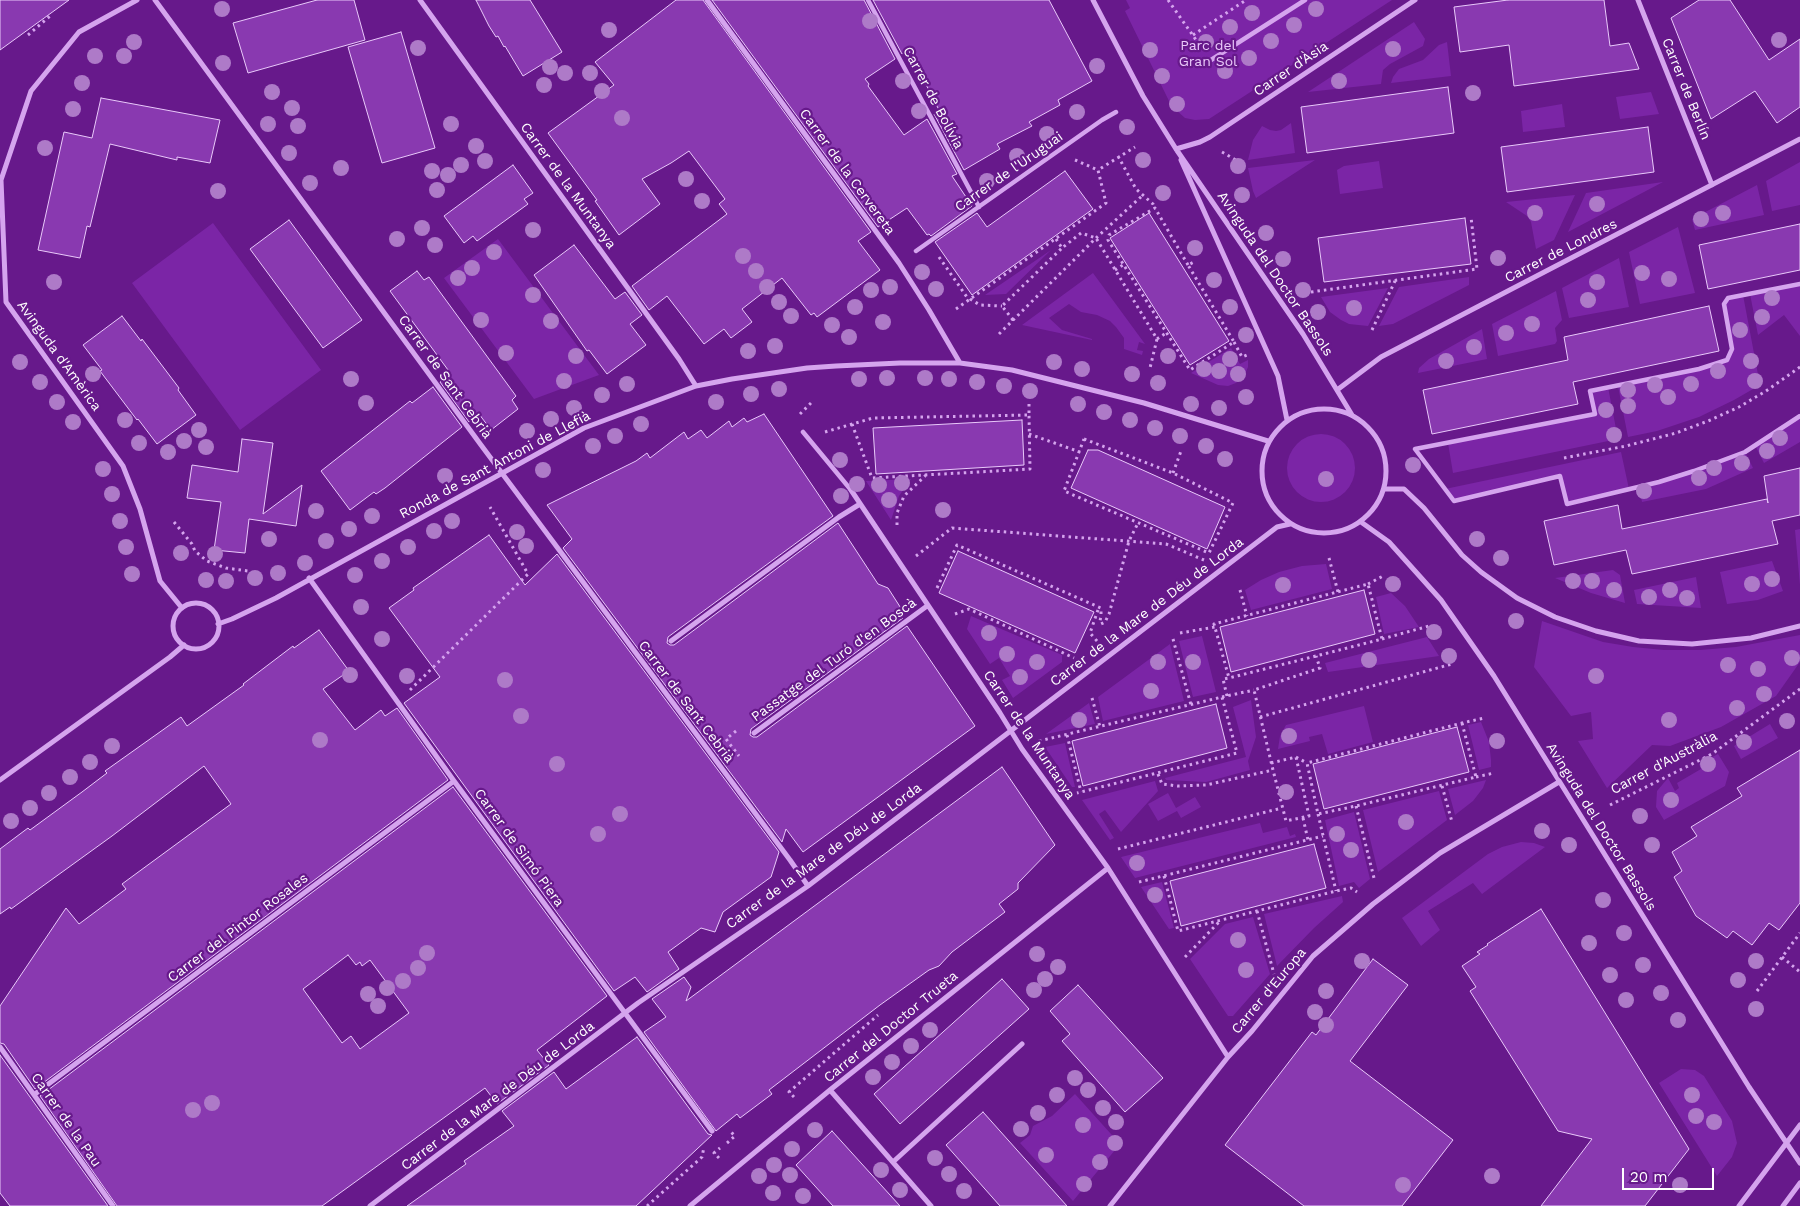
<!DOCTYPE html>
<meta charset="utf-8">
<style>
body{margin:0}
#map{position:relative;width:1800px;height:1206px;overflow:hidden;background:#67198b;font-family:"Work Sans",sans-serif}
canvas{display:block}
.scale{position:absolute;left:1622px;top:1168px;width:92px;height:22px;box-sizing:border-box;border:2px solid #fff;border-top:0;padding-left:6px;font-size:15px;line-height:18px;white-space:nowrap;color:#fff;-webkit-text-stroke:4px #67198b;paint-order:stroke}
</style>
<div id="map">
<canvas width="1800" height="1206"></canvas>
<div class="scale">20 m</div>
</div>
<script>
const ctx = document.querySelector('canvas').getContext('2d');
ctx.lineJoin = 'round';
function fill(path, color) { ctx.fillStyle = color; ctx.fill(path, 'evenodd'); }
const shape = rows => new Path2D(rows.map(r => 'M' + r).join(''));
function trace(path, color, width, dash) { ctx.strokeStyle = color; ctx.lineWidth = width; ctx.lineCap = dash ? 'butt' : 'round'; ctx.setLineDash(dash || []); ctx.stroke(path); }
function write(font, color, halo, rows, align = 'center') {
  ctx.font = font + ' "Work Sans",sans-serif'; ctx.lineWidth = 4.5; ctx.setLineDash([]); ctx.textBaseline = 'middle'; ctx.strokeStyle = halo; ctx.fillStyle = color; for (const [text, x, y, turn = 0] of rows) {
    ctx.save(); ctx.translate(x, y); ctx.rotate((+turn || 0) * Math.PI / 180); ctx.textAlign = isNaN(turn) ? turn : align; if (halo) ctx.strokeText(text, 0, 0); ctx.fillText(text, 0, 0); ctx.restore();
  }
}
fill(shape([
 [1126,0,1392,0,1209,119,1195,120,1185,118,1176,110,1169,101,1125,11,1130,8],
 [1414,22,1425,39,1423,46,1390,64,1383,70,1381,84,1308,92],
 [1447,42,1451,76,1391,83,1393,77,1399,69,1423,60,1439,45],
 [1651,92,1659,114,1620,119,1616,97],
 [1562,104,1565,127,1523,132,1521,111],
 [1291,123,1295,153,1248,160,1253,140,1262,126,1270,130,1276,131,1281,130],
 [1315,160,1256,198,1253,191,1248,168],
 [1379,161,1383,188,1340,194,1337,170,1344,166],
 [1800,162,1800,205,1772,211,1766,181],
 [1663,182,1568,232,1586,193],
 [1757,185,1764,215,1695,230,1692,219],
 [1575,195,1554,240,1536,249,1531,222,1527,216,1506,202],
 [213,223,321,370,240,430,132,283],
 [1678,227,1695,293,1640,304,1629,252],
 [498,239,599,375,534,399,444,278],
 [1051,250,1006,294,985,295],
 [1619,258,1629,307,1569,318,1562,288],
 [1093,273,1145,344,1139,342,1137,350,1143,351,1142,355,1124,349,1124,338,1116,327,1110,321,1097,315,1081,312,1069,304,1049,318,1062,330,1092,339,1092,340,1022,325],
 [1469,277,1469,285,1393,324,1379,326,1399,287],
 [1800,284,1800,336,1784,315,1758,335,1750,294],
 [1388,288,1368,326,1349,324,1341,320,1330,312,1321,297],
 [1556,291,1562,320,1555,328,1557,341,1555,344,1498,356,1492,324],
 [1743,295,1760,385,1734,400,1699,417,1657,431,1628,437,1618,386,1699,369,1727,360,1732,349,1724,304,1728,298],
 [1482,329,1487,359,1418,373,1419,368,1429,359],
 [1231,348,1240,364,1248,360,1248,367,1245,374,1236,383,1228,386,1218,385,1191,373],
 [1608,387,1618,439,1453,473,1448,443,1594,414,1590,391],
 [1800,416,1800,442,1764,463,1755,445],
 '1287 468a34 34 0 1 1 68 0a34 34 0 1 1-68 0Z',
 [1621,452,1629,489,1567,504,1560,476,1454,501,1445,489],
 [1745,452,1753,468,1706,489,1642,502,1639,487],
 [911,479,899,496,891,520,866,481],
 [1800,529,1800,585,1795,530],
 [1772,561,1783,591,1758,600,1727,604,1720,572],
 [1326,564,1332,589,1251,610,1245,590,1261,580,1279,572,1302,566],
 [1613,570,1620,575,1625,603,1591,593,1555,578],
 [1696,577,1701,608,1637,604,1634,590],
 [1391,593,1405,606,1419,627,1384,634,1376,597],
 [971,616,1062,655,1062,662,1013,698,1002,680,1010,676,999,658,990,664,967,629],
 [1542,621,1603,642,1633,647,1664,650,1700,650,1736,647,1800,635,1800,662,1776,696,1721,727,1670,746,1652,745,1607,788,1578,741,1593,739,1591,712,1571,716,1534,667],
 [1202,636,1216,692,1193,697,1179,641],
 [1427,637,1439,656,1328,672,1325,663],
 [1170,644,1184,701,1103,721,1098,697],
 [1251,700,1256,737,1248,761,1250,770,1206,782,1166,780,1165,778,1246,757,1233,707],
 [1089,703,1095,724,1046,734],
 [1364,706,1373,742,1328,754,1322,734,1309,737,1310,741,1278,749,1280,736,1286,725],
 [1481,722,1489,742,1491,760,1491,767,1479,770,1468,725],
 [1770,724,1778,738,1741,759,1734,746],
 [1065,743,1075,787,1072,787,1045,747],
 [1718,754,1729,772,1725,786,1664,820,1656,807,1657,791,1668,778,1675,791,1679,788,1677,783,1701,769,1699,764],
 [1486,780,1483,788,1473,801,1455,815,1448,789],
 [1155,781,1158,791,1121,832,1105,810,1099,814,1114,838,1110,840,1082,800],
 [1439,791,1447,820,1378,872,1363,810],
 [1168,793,1176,808,1195,797,1201,807,1181,818,1177,811,1158,821,1148,804],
 [1354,812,1370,879,1359,888,1354,882,1339,886,1325,820],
 [1260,823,1263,833,1287,827,1290,836,1295,834,1296,837,1135,878,1121,857],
 [1521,842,1534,843,1545,847,1482,894,1473,883,1428,911,1440,930,1421,946,1402,918,1488,854,1502,847],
 [1162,882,1174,928,1169,929,1141,887],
 [1342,896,1343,902,1314,928,1277,966,1264,914],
 [1253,917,1270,974,1233,1016,1228,1016,1190,959,1225,924],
 [1681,1069,1695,1070,1704,1076,1732,1121,1737,1143,1732,1157,1717,1176,1659,1083],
 [1075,1094,1120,1144,1073,1201,1020,1143,1030,1135,1033,1126,1052,1116]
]), '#7b25a6');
const building = shape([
 [0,0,69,0,0,50,0,0],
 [317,0,354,0,365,40,248,73,233,23,317,0],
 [476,0,530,0,562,52,523,76,505,46,504,47,498,36,496,37,489,26,476,0],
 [676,0,703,0,871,232,858,241,880,270,817,317,814,313,811,315,782,278,742,309,752,322,731,338,724,329,704,344,667,296,649,310,632,286,727,214,719,204,725,199,689,151,671,163,642,179,660,204,619,235,595,201,597,200,548,133,614,85,595,62,676,0],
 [712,0,864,0,895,59,865,79,869,84,868,86,904,135,927,119,957,174,952,176,972,206,931,236,929,234,927,235,907,208,878,227,712,0],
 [873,0,1049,0,1092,81,1058,100,1060,105,1029,122,1032,126,997,144,1000,149,964,170,934,114,939,110,908,49,902,54,873,0],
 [1508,0,1604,0,1610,46,1629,43,1639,69,1514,86,1509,45,1460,52,1454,7,1508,0],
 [1699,0,1730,0,1769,60,1800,39,1800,107,1777,123,1755,91,1711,119,1671,18,1699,0],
 [401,32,435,148,382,163,348,47,401,32],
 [1448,87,1454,133,1307,153,1301,107,1448,87],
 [101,98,220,120,210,163,177,157,177,160,110,144,90,227,87,226,80,258,38,250,64,132,92,138,101,98],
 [1648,127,1654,172,1507,192,1501,147,1648,127],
 [513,165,533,193,524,199,528,204,477,241,473,236,464,243,444,216,513,165],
 [1065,171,1093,209,972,295,935,242,977,213,987,227,1065,171],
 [1149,213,1229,341,1190,365,1110,238,1149,213],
 [1465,218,1471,264,1324,282,1318,238,1465,218],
 [289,220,362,320,323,348,250,249,289,220],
 [1800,224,1800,270,1708,289,1699,245,1800,224],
 [574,245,615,299,625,292,642,315,630,324,646,345,607,374,589,350,587,351,534,275,574,245],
 [417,271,424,280,429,277,516,396,512,400,518,409,491,430,479,414,469,422,440,382,451,374,390,291,417,271],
 [1709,306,1719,351,1573,382,1578,404,1432,434,1423,390,1568,360,1564,337,1709,306],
 [122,316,141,341,142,339,179,388,178,390,196,415,157,444,138,419,137,420,100,371,102,370,83,345,122,316],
 [433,387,462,427,385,488,376,494,374,492,350,510,321,471,410,401,412,403,433,387],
 [764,414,833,516,668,637,667,643,670,645,674,645,838,523,878,584,888,588,904,613,901,616,903,618,751,729,750,735,753,737,757,737,907,626,975,726,803,852,786,829,782,842,563,548,572,539,547,505,636,461,647,453,650,458,684,432,688,439,701,430,707,438,729,421,732,427,744,418,747,422,764,414],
 [1022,420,1024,465,876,474,873,428,1022,420],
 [242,439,273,443,263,514,302,485,296,526,249,519,245,553,214,550,221,502,187,498,192,465,238,472,242,439],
 [1088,450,1098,450,1225,507,1207,549,1071,488,1088,450],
 [1800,468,1800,515,1772,521,1778,544,1632,574,1626,550,1554,565,1544,521,1618,505,1622,529,1767,499,1768,503,1764,476,1800,468],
 [489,535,525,585,557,554,779,852,771,877,723,912,715,932,701,928,668,952,679,969,647,992,635,977,614,991,404,703,440,677,389,608,414,590,413,588,489,535],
 [958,551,1094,612,1075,653,939,593,958,551],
 [1364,590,1375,634,1231,672,1220,627,1364,590],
 [319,630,349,671,323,689,355,730,381,710,385,716,397,708,448,780,35,1089,4,1044,0,1043,0,1006,66,908,79,924,126,889,122,884,231,804,204,766,112,836,11,909,10,907,0,914,0,849,28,828,30,830,82,792,107,773,105,771,181,717,187,726,244,685,243,684,293,646,294,648,319,630],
 [1216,704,1227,748,1083,786,1072,741,1216,704],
 [1457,727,1469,772,1324,809,1313,764,1457,727],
 [1800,750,1800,903,1779,930,1769,923,1752,945,1733,931,1727,938,1696,916,1674,877,1682,871,1672,852,1697,836,1691,827,1742,796,1737,788,1800,750],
 [1002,767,1055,845,1018,883,1018,889,999,904,1005,912,952,952,939,966,929,970,880,1005,769,1090,772,1094,740,1118,737,1114,716,1131,644,1032,666,1017,652,999,684,977,691,987,686,1001,1002,767],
 [453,787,607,996,537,1050,549,1065,497,1104,485,1088,322,1206,117,1206,40,1096,453,787],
 [348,955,356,965,360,962,362,966,370,960,409,1013,360,1049,351,1036,342,1043,303,989,348,955],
 [1314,844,1326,888,1181,926,1170,881,1314,844],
 [1541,909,1689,1149,1645,1206,1541,1206,1592,1139,1558,1131,1470,991,1476,987,1462,966,1480,954,1477,952,1488,945,1487,944,1541,909],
 [1373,959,1408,985,1350,1061,1453,1140,1402,1206,1304,1206,1225,1145,1312,1032,1316,1035,1373,959],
 [1002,979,1029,1009,900,1124,874,1094,1002,979],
 [1078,985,1163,1078,1125,1112,1062,1041,1070,1034,1050,1011,1078,985],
 [637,1037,708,1134,712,1135,636,1206,407,1206,466,1164,464,1161,514,1126,502,1111,554,1072,566,1089,637,1037],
 [0,1055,108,1206,10,1206,0,1193,0,1055],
 [983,1112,1067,1206,1000,1206,946,1145,983,1112],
 [832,1131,900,1206,833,1206,796,1165,832,1131]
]);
fill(building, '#8939b0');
trace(building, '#e9c9fa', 1);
trace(shape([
 [1168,0,1201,47],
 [28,35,50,16],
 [1193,35,1246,0],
 [1222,152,1243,164],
 [1118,156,1136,189,1153,204,1155,208],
 [1075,160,1098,170],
 [1056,239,1062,248,1081,233,1096,238,1157,339,1150,368],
 [939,257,969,300],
 [1188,265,1155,208,1109,235,1108,240,1190,370,1234,342,1188,265,1196,261],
 [1115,270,1123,265],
 [1311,292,1477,269,1471,217],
 [970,299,980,305,1002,306],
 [956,309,1106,203,1098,170,1135,147],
 [1013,320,1002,306,1062,248],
 [1372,330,1395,281],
 [999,334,1096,238,1143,195],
 [1157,339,1166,333],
 [1234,342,1242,357,1249,354],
 [800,414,812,402],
 [852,424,872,478,1030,469,1029,415],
 [825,432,873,418,1029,415,1029,404],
 [1029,434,1080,452],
 [1084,439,1173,473,1233,503,1209,553,1064,491,1084,439],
 [1564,458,1626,446,1676,433,1708,421,1739,407,1766,391,1800,367],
 [1173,473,1181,451],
 [174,522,192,544,195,551,207,561,226,568,248,571],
 [897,525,897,513,904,496,926,475],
 [916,556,952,528,1166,544,1204,560],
 [1329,558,1338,592],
 [1368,584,1385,575],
 [937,588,957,545,1101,608,1101,616,1100,621,1101,624,1105,622,1109,614,1129,541,1138,523],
 [1240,590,1247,616],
 [955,614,969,609,1074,658],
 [1180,633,1215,627],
 [1173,639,1191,705],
 [1382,639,1429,626],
 [1097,641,1090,633,1099,607],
 [410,690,528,574,490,507],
 [1227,696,1223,679,1229,678,1316,656,1382,639,1368,584,1214,624,1229,678],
 [1222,697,1254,690],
 [1092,698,1100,727],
 [1260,717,1452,664],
 [1462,723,1476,777,1356,806,1318,814,1307,763,1462,723,1484,718],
 [736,731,726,739,739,756],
 [1067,735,1081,792],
 [1039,741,1222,697,1237,753,1077,793],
 [1296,757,1307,763],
 [1271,763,1296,757,1309,816,1286,821,1273,770,1254,690,1320,668,1316,656],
 [1158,774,1162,784,1178,786,1206,785,1273,770],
 [1476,777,1494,773],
 [1442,786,1452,822],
 [1610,805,1712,754,1800,689],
 [1356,806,1374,878],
 [1318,814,1336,891],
 [1303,818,1308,840],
 [1118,849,1282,808],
 [1164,876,1178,931,1336,891,1351,888,1357,892],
 [1139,882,1323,836],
 [1257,911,1274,974],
 [1185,957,1219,922],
 [1782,957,1800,972],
 [1757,991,1800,933],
 [794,1097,789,1092,878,1015],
 [727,1143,735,1136,731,1132],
 [719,1158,714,1153,720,1148],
 [647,1206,702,1157,704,1147]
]), '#d5a4ee', 3, [2.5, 4]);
trace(shape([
 [868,0,979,207],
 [1211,60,1305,0],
 [916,251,1102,120,1116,112],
 [1800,284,1728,298,1724,304,1732,349,1727,360,1699,369,1590,391,1595,414,1415,449,1454,501,1560,476,1567,504,1659,482,1694,471,1745,452,1800,416],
 [803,432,851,490]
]), '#d5a4ee', 4.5);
trace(shape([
 [137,0,79,32,31,91,1,180,6,302,123,466,140,509,160,581,182,608],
 [155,0,481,445,790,860,808,886],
 [420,0,679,359,696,386],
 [707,0,899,263,929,310,960,363],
 [1093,0,1143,96,1176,149,1303,334,1352,415],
 [1638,0,1712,185],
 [1176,149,1200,142,1210,137,1415,0],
 [1181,160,1278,376,1287,420],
 [1337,390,1381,357,1800,139],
 '1262 471a62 62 0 1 1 124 0a62 62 0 1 1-124 0Z',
 [1384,489,1404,489,1424,508,1462,555,1481,572,1517,598,1555,617,1596,631,1639,641,1692,644,1751,638,1800,626],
 [851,490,1000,713,1022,749,1108,868,1228,1057],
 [1361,522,1389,542,1441,600,1494,676,1749,1087,1800,1163],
 [309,578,454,781,712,1131],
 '173 626a23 23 0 1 1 46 0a23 23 0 1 1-46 0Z',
 [218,624,232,619,276,598,584,428,696,386,732,379,807,368,836,366,900,363,960,363,1012,370,1144,403,1268,441],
 [671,641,839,517,860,504],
 [754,733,927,606],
 [0,780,170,657,184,645],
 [0,1047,113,1206],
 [830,1090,931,1206],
 [35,1094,454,781],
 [893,1162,1022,1044],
 [370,1206,638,1003,808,886,1277,527,1290,524],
 [690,1206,830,1090,1108,868],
 [1110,1206,1228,1057,1252,1031,1313,956,1373,904,1440,853,1559,782],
 [1739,1206,1800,1125],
 [1783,1206,1800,1183]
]), '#d5a4ee', 5);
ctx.fillStyle = '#ae7ac8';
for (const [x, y] of [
 [222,9],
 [1316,9],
 [1252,13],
 [870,21],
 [1294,25],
 [1230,27],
 [609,30],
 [1779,40],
 [1271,41],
 [134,42],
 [1206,42],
 [418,48],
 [1393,49],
 [1150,50],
 [95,56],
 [124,56],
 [1249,58],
 [223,63],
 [1097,66],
 [550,67],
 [1225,71],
 [565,73],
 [590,73],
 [1162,76],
 [903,81],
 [1339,81],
 [82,83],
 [544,85],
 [602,91],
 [272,92],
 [1473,93],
 [1177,104],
 [292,108],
 [73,109],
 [919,111],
 [1077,112],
 [622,118],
 [268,124],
 [451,124],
 [298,126],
 [1127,127],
 [1047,134],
 [476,146],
 [45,148],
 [289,153],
 [1017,156],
 [1143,160],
 [485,161],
 [461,165],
 [1238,166],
 [341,168],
 [432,171],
 [448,175],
 [686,179],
 [987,181],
 [310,183],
 [437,190],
 [218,191],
 [1163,193],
 [1242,195],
 [702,201],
 [1597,204],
 [1535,213],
 [1723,213],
 [1701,219],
 [422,228],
 [533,230],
 [1266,233],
 [397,239],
 [435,245],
 [1195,248],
 [494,252],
 [743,256],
 [1498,258],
 [1283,259],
 [472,268],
 [756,271],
 [922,272],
 [1642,273],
 [458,278],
 [1669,279],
 [1214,280],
 [54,282],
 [1597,282],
 [767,287],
 [890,287],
 [936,289],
 [871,290],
 [1303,290],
 [533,295],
 [1772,298],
 [1588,300],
 [779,302],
 [855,307],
 [1230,307],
 [1354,308],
 [1318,312],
 [791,316],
 [1762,317],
 [481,320],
 [551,321],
 [883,322],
 [1532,324],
 [832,325],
 [1740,330],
 [1506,333],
 [1246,335],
 [849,337],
 [775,346],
 [1474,347],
 [748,351],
 [506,353],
 [576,356],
 [1168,356],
 [1230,359],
 [1446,361],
 [1751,361],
 [20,362],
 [1054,362],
 [1082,369],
 [1204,369],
 [1219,371],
 [1718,371],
 [93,374],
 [1132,374],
 [1238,374],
 [887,378],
 [925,378],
 [351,379],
 [859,379],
 [949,379],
 [564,381],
 [1755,381],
 [40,382],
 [977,382],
 [1158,383],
 [627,384],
 [1691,384],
 [1655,385],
 [1004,386],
 [779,389],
 [1628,390],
 [1030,391],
 [751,394],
 [602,395],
 [1246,397],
 [1668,397],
 [57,402],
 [716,402],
 [366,403],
 [1078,404],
 [1191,404],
 [1628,406],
 [574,408],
 [1219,408],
 [1606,410],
 [1104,412],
 [551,419],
 [125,420],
 [1130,420],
 [73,422],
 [641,424],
 [1155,428],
 [199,430],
 [527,431],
 [1614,435],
 [615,436],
 [1180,436],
 [1780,438],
 [184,441],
 [139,443],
 [593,446],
 [1206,446],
 [206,447],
 [1767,451],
 [168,452],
 [1225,459],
 [840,460],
 [1742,463],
 [1413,465],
 [1714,468],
 [103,469],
 [543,470],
 [445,476],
 [1699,478],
 [1326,479],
 [902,483],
 [857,484],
 [879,485],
 [1644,491],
 [112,494],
 [841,496],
 [889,500],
 [943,510],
 [316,511],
 [372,516],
 [120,521],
 [452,521],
 [349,529],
 [434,531],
 [517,532],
 [269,539],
 [1477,539],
 [326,541],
 [526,546],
 [126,547],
 [408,547],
 [181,553],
 [215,554],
 [1501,558],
 [382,561],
 [305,563],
 [278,573],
 [132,574],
 [355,575],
 [255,578],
 [1772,579],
 [206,580],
 [226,581],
 [1573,581],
 [1592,581],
 [1393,584],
 [1752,584],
 [1283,585],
 [1614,590],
 [1670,590],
 [1649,597],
 [1687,598],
 [361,607],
 [1516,621],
 [1434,632],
 [989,633],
 [382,639],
 [1007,654],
 [1449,656],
 [1792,658],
 [1369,660],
 [1037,662],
 [1158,662],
 [1193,662],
 [1728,665],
 [1758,669],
 [350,675],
 [407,676],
 [1596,676],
 [1020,677],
 [505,680],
 [1151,691],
 [1764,694],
 [1737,708],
 [521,716],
 [1079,720],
 [1669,720],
 [1787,721],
 [1289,736],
 [320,740],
 [1497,741],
 [1744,742],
 [112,746],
 [90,762],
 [557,764],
 [1708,764],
 [70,777],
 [1286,792],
 [49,793],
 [1671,800],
 [30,808],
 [620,814],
 [1640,816],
 [11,821],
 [1406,822],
 [1542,831],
 [598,834],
 [1337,834],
 [1569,845],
 [1652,845],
 [1351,850],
 [1137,863],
 [1155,895],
 [1603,900],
 [1624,933],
 [1238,940],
 [1589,943],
 [427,953],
 [1037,954],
 [1362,961],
 [1756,961],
 [1643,965],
 [1058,967],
 [418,968],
 [1246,970],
 [1610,975],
 [1045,979],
 [1738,980],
 [403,981],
 [387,988],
 [1034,990],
 [1326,991],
 [1661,993],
 [368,994],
 [1626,1000],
 [378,1006],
 [1756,1009],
 [1315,1012],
 [1678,1020],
 [1326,1025],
 [930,1030],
 [911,1046],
 [892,1062],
 [873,1077],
 [1075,1078],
 [1088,1090],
 [1057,1095],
 [1692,1095],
 [212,1103],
 [1103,1108],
 [193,1110],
 [1038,1113],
 [1696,1116],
 [1116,1122],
 [1714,1122],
 [1083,1125],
 [1021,1129],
 [815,1130],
 [1115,1143],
 [792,1149],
 [1046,1155],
 [935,1158],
 [1100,1162],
 [774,1165],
 [881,1170],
 [949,1174],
 [790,1175],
 [759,1176],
 [1492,1176],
 [1084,1184],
 [1403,1185],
 [1680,1185],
 [900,1190],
 [964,1191],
 [773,1193],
 [803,1196]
]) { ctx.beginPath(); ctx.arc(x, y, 8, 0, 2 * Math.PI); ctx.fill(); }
write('14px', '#e9c9fa', '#67198b', [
 ["Parc del",1208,46],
 ["Gran Sol",1208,62]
]);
write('14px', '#fff', '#67198b', [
 ["Carrer d'Àsia",1291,69,-34],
 ["Carrer de Berlín",1686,89,68],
 ["Carrer de Bolívia",933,98,62],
 ["Carrer de la Cervereta",847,172,54],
 ["Carrer de l'Uruguai",1009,172,-35],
 ["Carrer de la Muntanya",568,186,54],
 ["Carrer de Londres",1561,251,-27],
 ["Avinguda del Doctor Bassols",1275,274,56],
 ["Avinguda d'Amèrica",59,356,54],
 ["Carrer de Sant Cebrià",445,377,54],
 ["Ronda de Sant Antoni de Llefià",495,465,-28],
 ["Carrer de la Mare de Déu de Lorda",1147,612,-37],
 ["Passatge del Turó d'en Boscà",834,660,-36],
 ["Carrer de Sant Cebrià",686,702,53],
 ["Carrer de la Muntanya",1029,735,56],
 ["Carrer d'Austràlia",1664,763,-28],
 ["Avinguda del Doctor Bassols",1601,827,58],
 ["Carrer de Simó Piera",519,848,54],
 ["Carrer de la Mare de Déu de Lorda",824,856,-36],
 ["Carrer del Pintor Rosales",238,928,-37],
 ["Carrer d'Europa",1269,991,-50],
 ["Carrer del Doctor Trueta",891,1027,-39],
 ["Carrer de la Mare de Déu de Lorda",498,1096,-37],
 ["Carrer de la Pau",66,1120,55]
]);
</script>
